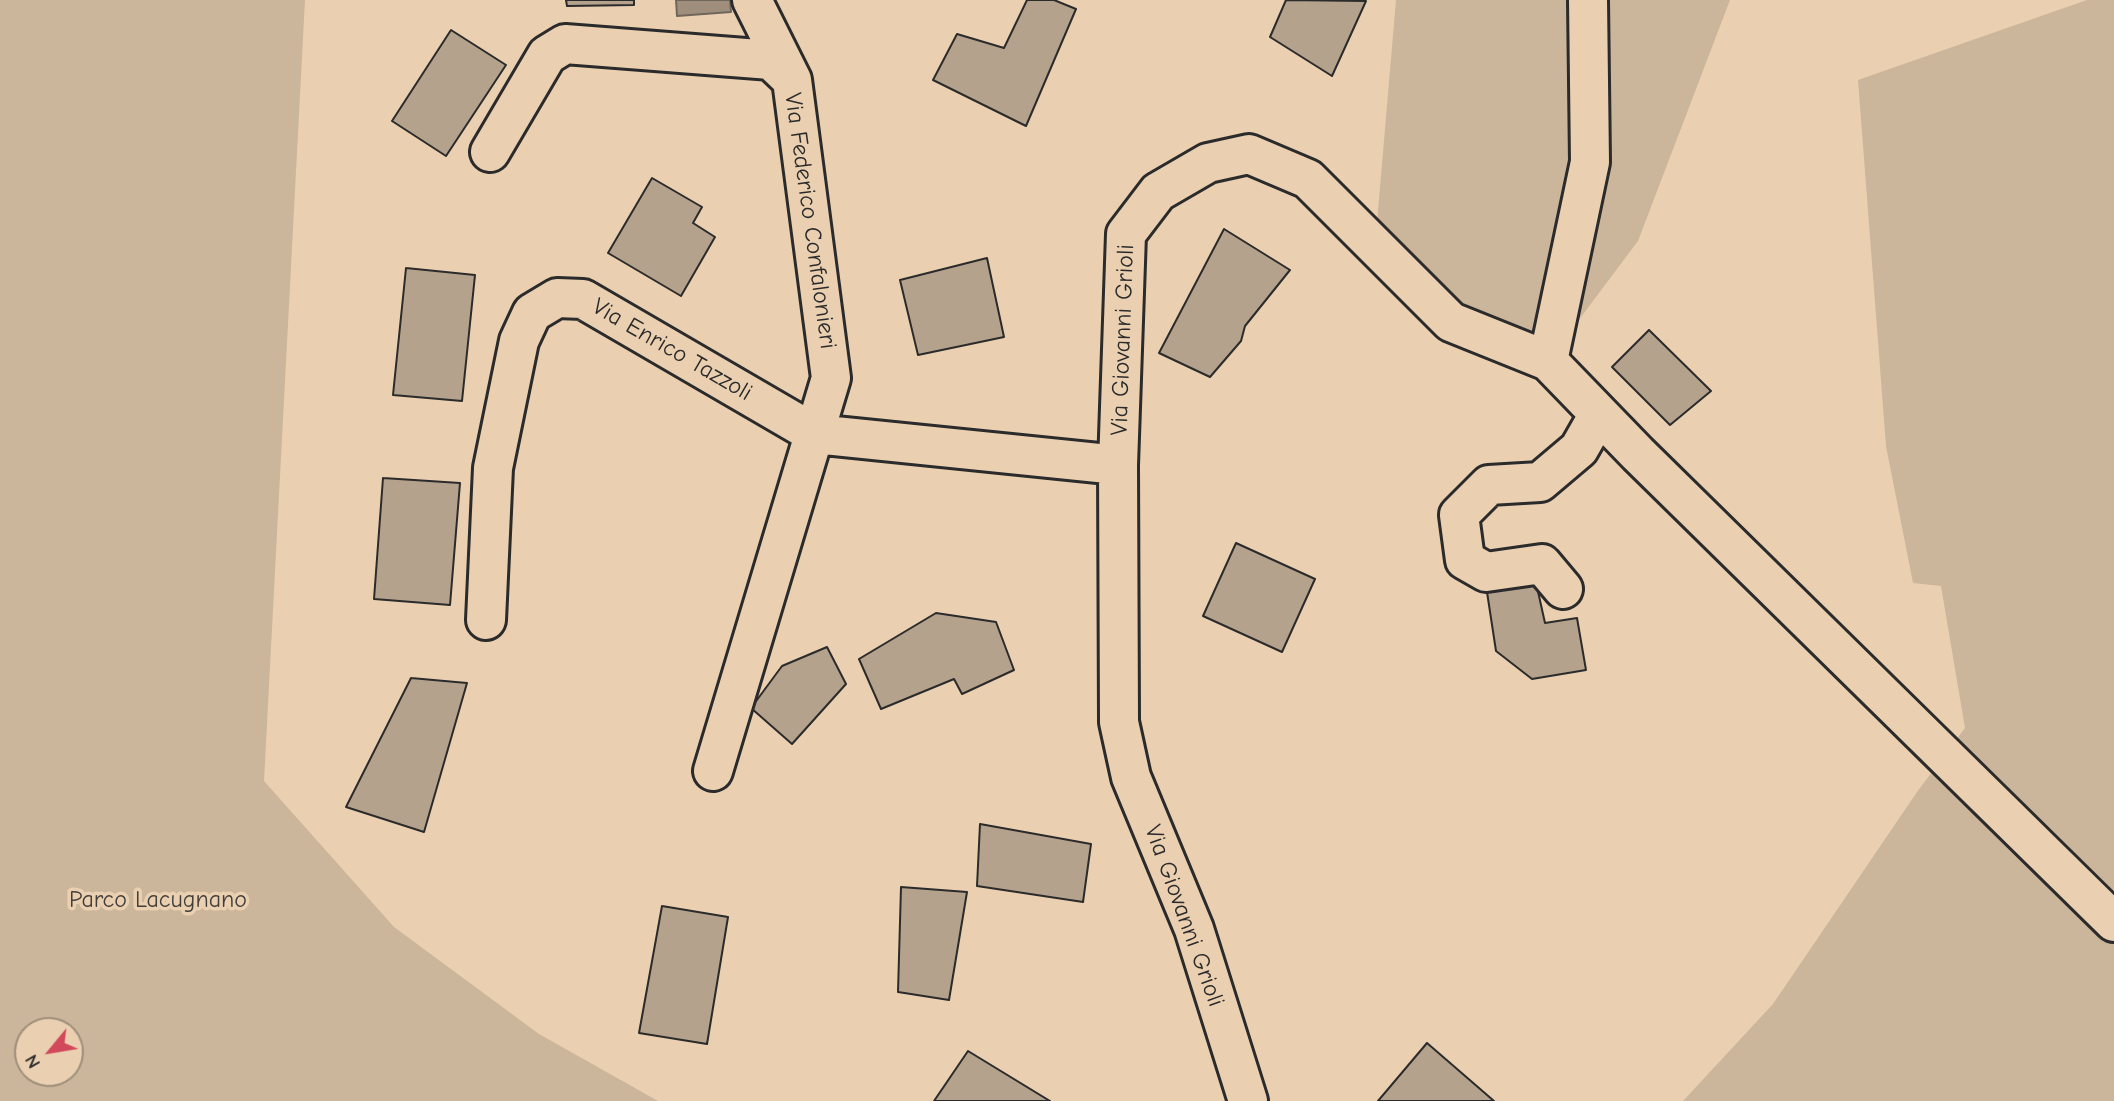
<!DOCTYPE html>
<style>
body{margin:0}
#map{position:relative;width:2114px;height:1101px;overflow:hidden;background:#ead0b1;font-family:"Comic Neue",sans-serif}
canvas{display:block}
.north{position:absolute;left:14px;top:1017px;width:70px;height:70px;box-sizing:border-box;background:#ead0b1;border:2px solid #9e8e7b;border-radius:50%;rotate:240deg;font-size:19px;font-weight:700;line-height:28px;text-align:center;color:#2b2b2b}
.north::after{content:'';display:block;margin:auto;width:24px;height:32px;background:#d1495b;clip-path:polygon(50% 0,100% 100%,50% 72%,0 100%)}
</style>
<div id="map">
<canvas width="2114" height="1101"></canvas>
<div class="north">N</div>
</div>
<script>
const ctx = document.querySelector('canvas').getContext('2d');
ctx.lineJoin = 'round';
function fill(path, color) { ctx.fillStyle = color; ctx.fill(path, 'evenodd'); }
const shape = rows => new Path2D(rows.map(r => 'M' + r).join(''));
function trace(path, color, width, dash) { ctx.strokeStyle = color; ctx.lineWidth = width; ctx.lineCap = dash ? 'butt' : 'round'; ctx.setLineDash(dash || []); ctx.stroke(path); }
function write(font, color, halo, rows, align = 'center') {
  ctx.font = font + ' "Comic Neue",sans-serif'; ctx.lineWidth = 7; ctx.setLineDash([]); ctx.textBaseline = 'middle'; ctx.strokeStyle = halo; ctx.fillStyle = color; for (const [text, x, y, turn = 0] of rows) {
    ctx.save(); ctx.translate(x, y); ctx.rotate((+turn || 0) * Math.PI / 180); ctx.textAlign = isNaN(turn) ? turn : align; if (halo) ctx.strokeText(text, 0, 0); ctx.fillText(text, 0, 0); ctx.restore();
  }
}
fill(shape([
 [0,0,305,0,264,781,394,927,539,1034,658,1101,0,1101],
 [28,1031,70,1031,70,1073,28,1073],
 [1396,0,1730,0,1638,241,1548,361,1451,322,1375,246],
 [2087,0,2114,0,2114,1101,1683,1101,1773,1004,1917,792,1965,728,1941,586,1913,583,1886,446,1858,80]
]), '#cbb59b');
const water = shape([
 [676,0,730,0,731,12,677,16,676,0]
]);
fill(water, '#9f8e7c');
trace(water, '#71665c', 2);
const building = shape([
 [566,0,634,0,634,5,567,6,566,0],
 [1027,0,1054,0,1076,9,1026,126,933,80,957,34,1004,48,1027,0],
 [1286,0,1366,1,1332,76,1270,37,1286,0],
 [451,30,506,65,446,156,392,121,451,30],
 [652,178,702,207,693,223,715,237,681,296,608,253,652,178],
 [1224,229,1290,270,1245,326,1241,341,1210,377,1159,353,1224,229],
 [987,258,1004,337,918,355,900,280,987,258],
 [406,268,475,275,462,401,393,395,406,268],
 [1649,330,1711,391,1670,425,1612,367,1649,330],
 [383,478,460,483,450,605,374,599,383,478],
 [1236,543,1315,579,1282,652,1203,616,1236,543],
 [1535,578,1545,623,1577,618,1586,670,1532,679,1496,651,1487,592,1535,578],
 [936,613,996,622,1014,670,962,694,954,679,881,709,859,659,936,613],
 [827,647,846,684,792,744,751,708,782,666,827,647],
 [411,678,467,683,424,832,346,807,411,678],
 [980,824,1091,844,1083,902,977,886,980,824],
 [901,887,967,892,949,1000,898,992,901,887],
 [662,906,728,917,707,1044,639,1033,662,906],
 [1427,1043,1494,1101,1378,1101,1427,1043],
 [968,1051,1050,1101,934,1101,968,1051]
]);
fill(building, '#b5a28c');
trace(building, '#2b2b2b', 2);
const minor = shape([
 [752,0,792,80],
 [490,152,547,55,565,44,771,60,792,80,831,378,713,771],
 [1548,361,1638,454,2114,922],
 [1563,589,1542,564,1486,572,1465,560,1459,515,1489,485,1540,482,1579,449,1599,414],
 [486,620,493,468,519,341,532,313,557,298,583,299,815,434,1118,465],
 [1248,1101,1194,929,1131,777,1119,722,1118,465,1126,234,1158,192,1208,163,1249,154,1308,179,1451,322,1548,361,1590,162,1588,0]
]);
trace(minor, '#2b2b2b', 44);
trace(minor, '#ead0b1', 38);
write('24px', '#2b2b2b', '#ead0b1', [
 ["Via Federico Confalonieri",810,221,82],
 ["Via Giovanni Grioli",1123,340,-88],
 ["Via Enrico Tazzoli",672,350,30],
 ["Via Giovanni Grioli",1184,916,70]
]);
write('24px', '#43403c', '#ead0b1', [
 ["Parco Lacugnano",158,900]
]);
</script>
